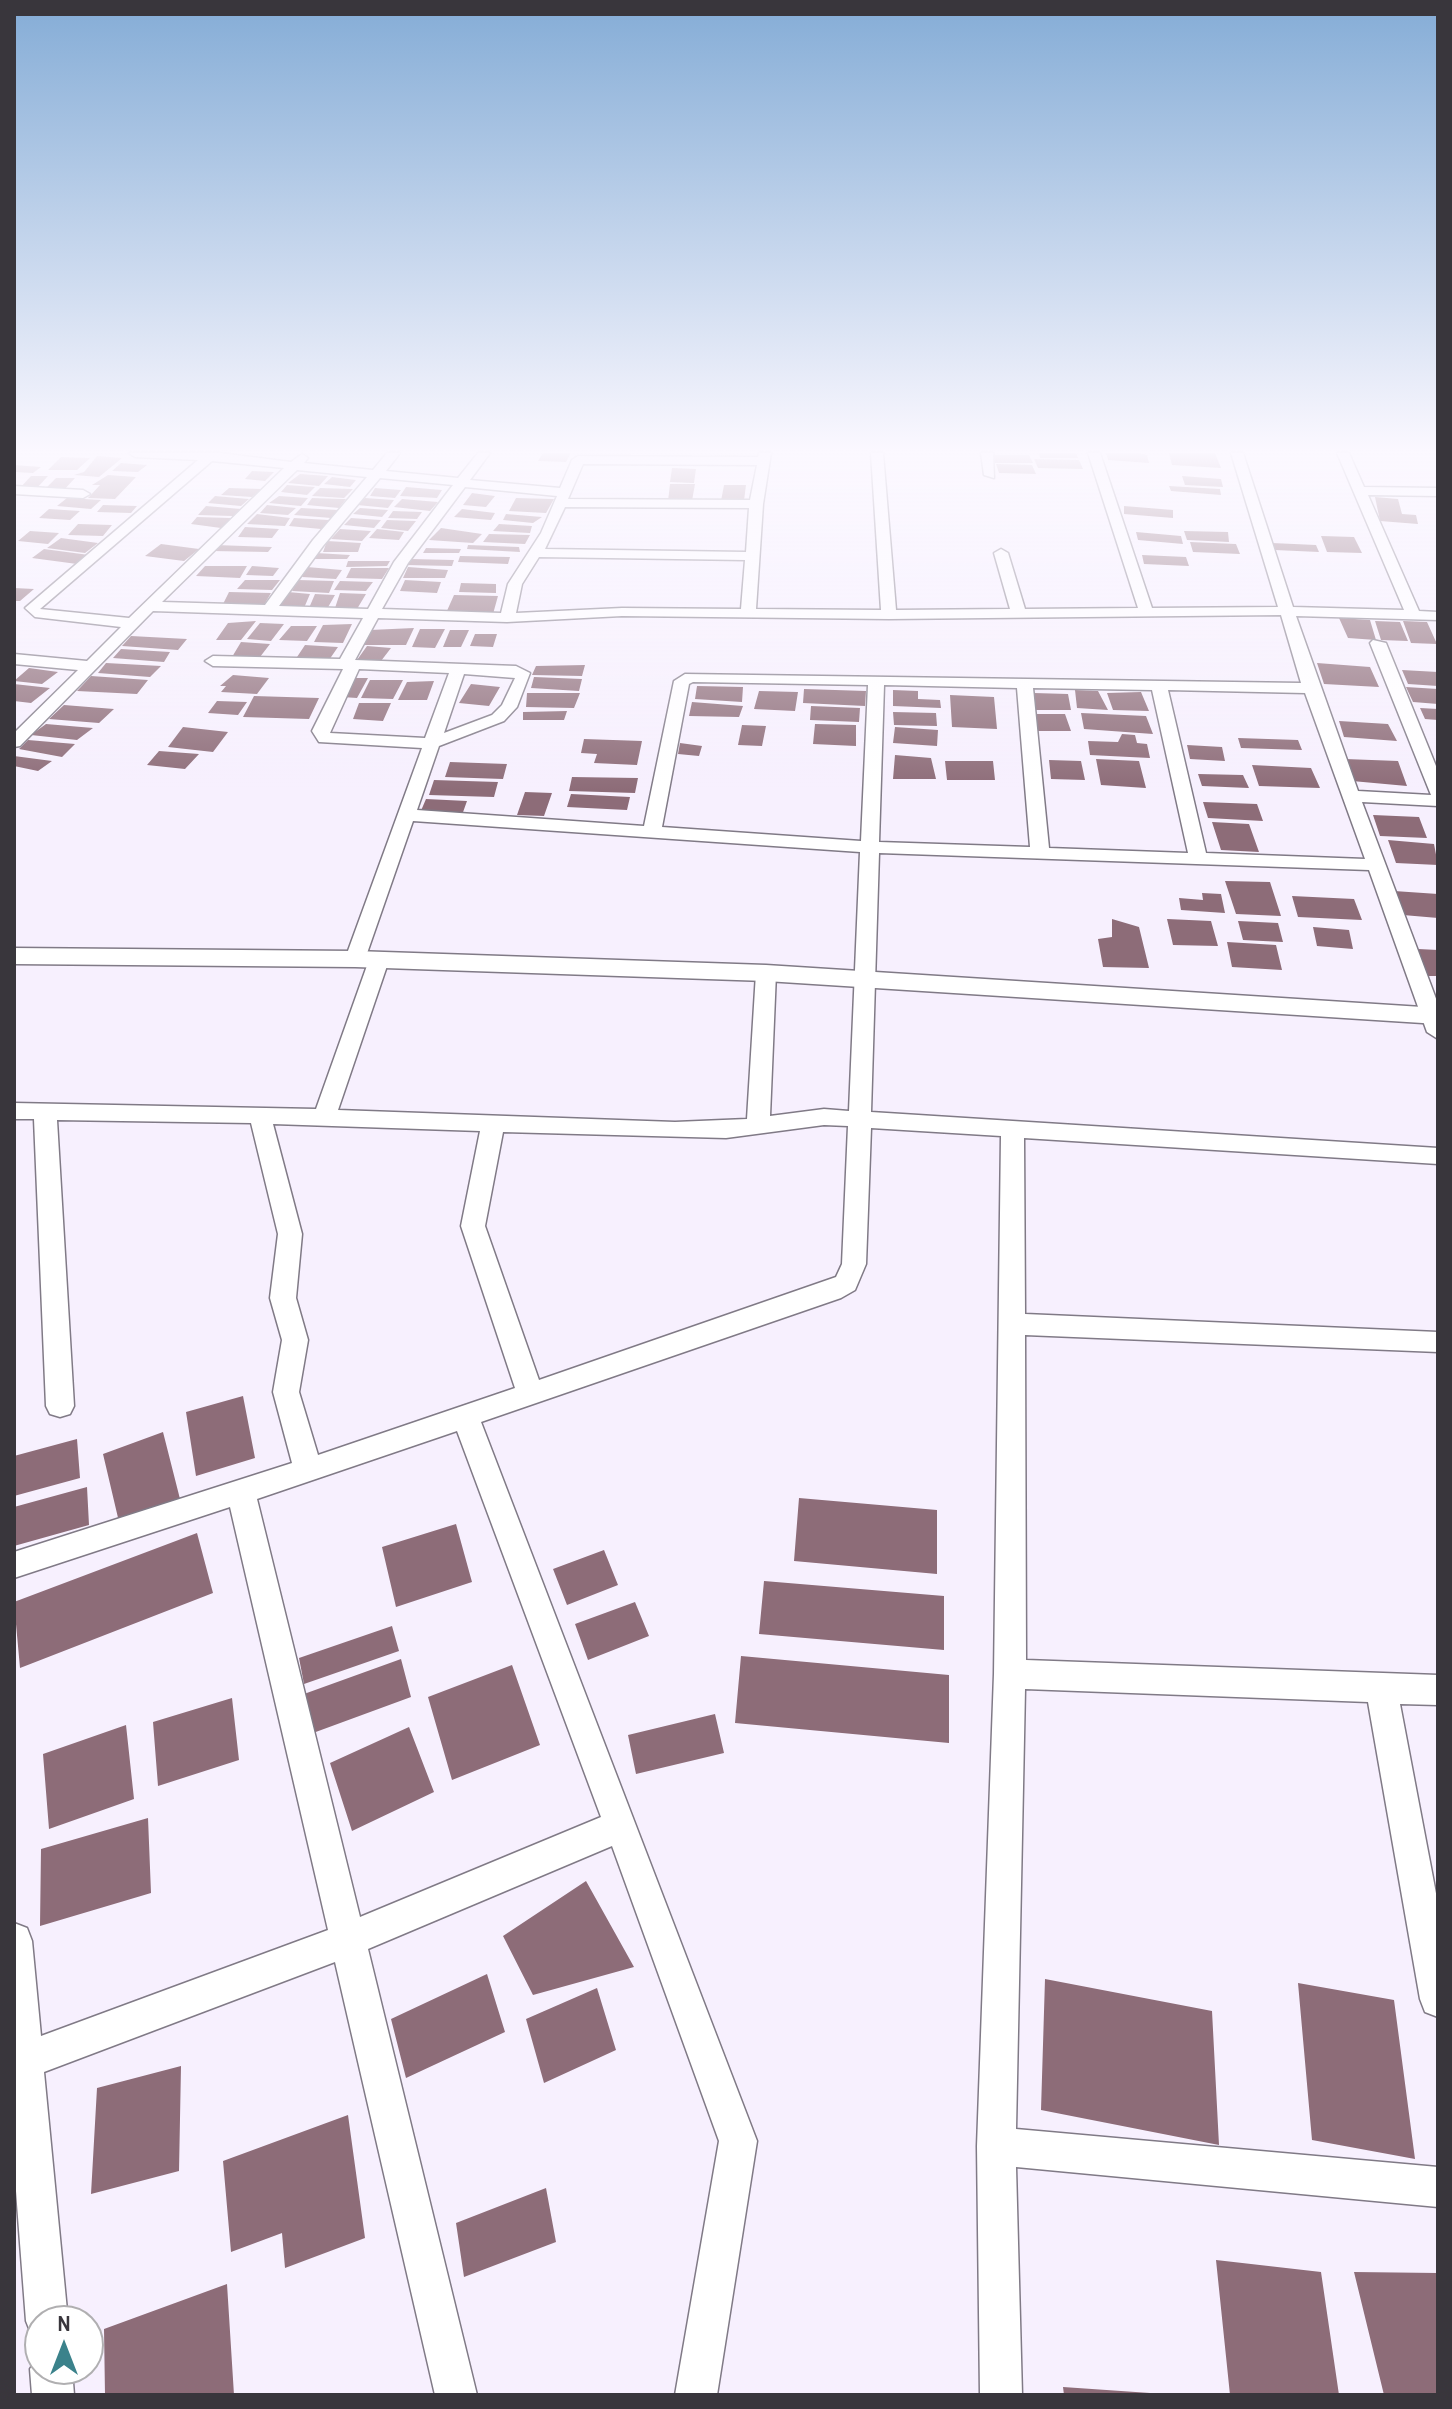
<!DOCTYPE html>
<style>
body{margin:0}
#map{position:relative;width:1452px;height:2409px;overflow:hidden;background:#f7f0fe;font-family:"Archivo Narrow",sans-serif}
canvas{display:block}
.frame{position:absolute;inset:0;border:16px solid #39363c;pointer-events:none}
.north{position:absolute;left:24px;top:2305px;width:80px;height:80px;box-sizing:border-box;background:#fff;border:2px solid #b0afb1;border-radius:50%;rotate:0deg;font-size:22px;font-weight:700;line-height:32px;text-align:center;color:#39363c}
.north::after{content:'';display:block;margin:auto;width:28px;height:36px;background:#3b828b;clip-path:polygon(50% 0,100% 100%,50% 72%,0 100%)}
</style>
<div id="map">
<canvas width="1452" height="2409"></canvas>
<div class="frame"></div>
<div class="north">N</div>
</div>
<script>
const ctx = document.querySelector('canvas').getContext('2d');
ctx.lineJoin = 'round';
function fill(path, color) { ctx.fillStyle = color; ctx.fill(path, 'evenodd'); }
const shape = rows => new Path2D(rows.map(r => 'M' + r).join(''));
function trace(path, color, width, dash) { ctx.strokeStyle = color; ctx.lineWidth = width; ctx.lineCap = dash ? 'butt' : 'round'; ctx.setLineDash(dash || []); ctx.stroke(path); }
fill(shape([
 [543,453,571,453,566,462,538,461],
 [1039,453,1076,453,1078,458,1040,458],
 [1106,453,1139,453,1147,455,1149,463,1108,460],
 [1169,453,1215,453,1221,468,1172,465],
 [991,455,1029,455,1033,463,995,463],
 [97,456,122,458,99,477,74,475,84,472],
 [61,457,90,458,77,470,48,470],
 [1034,459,1079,460,1083,469,1038,468],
 [121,463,147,465,138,472,112,471],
 [996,464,1032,465,1036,474,999,473],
 [14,465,41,467,33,473,14,472],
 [672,468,696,469,694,483,670,482],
 [252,471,274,472,265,481,245,479],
 [300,474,328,476,319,486,288,483],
 [108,475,136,477,115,499,88,498,100,485,92,485],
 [31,476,48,476,36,489,19,489],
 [1182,476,1221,479,1223,487,1185,485],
 [332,477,356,480,350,487,324,484],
 [56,478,75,478,63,491,44,490],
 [670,484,695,484,692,501,668,501],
 [287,485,315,487,307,495,281,492],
 [724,485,746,485,744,501,721,501],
 [1169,486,1220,489,1221,495,1171,491],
 [406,487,442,490,437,498,400,496],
 [229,488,262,489,252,497,221,495],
 [320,488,353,489,344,498,312,496],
 [375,488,401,490,395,498,370,496],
 [472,493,495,496,486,507,463,505],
 [215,496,249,499,241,506,208,503],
 [279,496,308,498,301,506,269,503],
 [1375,497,1398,499,1402,514,1416,515,1418,524,1380,521],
 [67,498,101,500,91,509,57,506],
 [312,498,343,499,346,499,339,508,307,505],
 [365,498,394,500,388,508,357,505],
 [516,498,554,499,546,513,509,511],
 [402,499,438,502,430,511,394,507],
 [103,505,137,506,131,513,97,512],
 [267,505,296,508,288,515,260,513],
 [206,506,241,509,233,516,198,515],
 [1124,506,1173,510,1173,518,1124,514],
 [301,508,338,510,331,518,294,515],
 [360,508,388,510,382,517,353,514],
 [49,509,80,511,70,520,39,518],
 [462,509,495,513,491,520,454,517],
 [393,511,422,512,417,519,388,518],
 [257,514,290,518,285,526,247,524],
 [506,514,542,517,533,523,503,520],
 [197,517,231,518,221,528,191,524],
 [294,518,329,520,321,529,289,526],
 [351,518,381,520,374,528,344,525],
 [387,520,416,521,408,531,381,528],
 [78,524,112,525,103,536,68,535],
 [499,524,532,526,530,533,493,531],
 [245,527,279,529,272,538,238,537],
 [441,528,482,534,473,543,429,540],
 [340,529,371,531,362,541,331,539],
 [377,529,404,532,399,540,369,538],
 [30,531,59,533,48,544,18,541],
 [1184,531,1228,532,1229,542,1187,540],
 [1136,532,1181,536,1183,544,1138,540],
 [489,534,530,535,525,544,483,542],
 [1321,536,1354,537,1362,553,1327,552],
 [61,538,98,543,85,553,47,548],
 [327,541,361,543,358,552,323,552],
 [1190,542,1236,544,1240,554,1193,552],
 [1272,543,1316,545,1319,552,1275,550],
 [161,544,199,549,184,561,145,556],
 [216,545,272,547,268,552,212,551],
 [468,545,519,547,520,552,467,549],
 [426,548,461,549,459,553,423,553],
 [44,549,89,555,77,564,32,558],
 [316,553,350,555,347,559,313,559],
 [1142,555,1186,557,1189,566,1144,564],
 [460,556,510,557,508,564,458,562],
 [411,559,454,560,452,566,405,565],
 [348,561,390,561,387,566,346,567],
 [205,566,247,566,240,578,196,576],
 [252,566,279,568,273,576,246,575],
 [307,567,342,570,336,579,302,577],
 [408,567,448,570,445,578,403,578],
 [351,568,389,568,382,579,346,578],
 [245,580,280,580,272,590,237,589],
 [298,580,334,581,329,593,292,591],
 [405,580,441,582,437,593,400,591],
 [340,581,373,582,366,591,334,590],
 [461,583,496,584,496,593,459,592],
 [14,588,34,589,20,601,14,601],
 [229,592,271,593,264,605,223,604],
 [288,592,310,594,304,608,279,607],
 [340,593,366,594,357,609,335,608],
 [315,594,335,595,327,609,309,608],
 [454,595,498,596,493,614,446,613],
 [1339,618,1370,620,1376,640,1348,638],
 [256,621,241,640,216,640,228,623],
 [1375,621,1400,622,1408,641,1381,640],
 [1403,621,1427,622,1437,644,1411,643],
 [260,623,284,624,271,641,247,639],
 [352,624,343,643,314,642,323,625],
 [291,626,317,626,307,641,279,640],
 [414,628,406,645,363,645,370,630],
 [420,629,445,629,435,648,412,647],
 [450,630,469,630,461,647,443,647],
 [475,634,497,634,493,647,470,646],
 [131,636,187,639,178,650,122,646],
 [241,642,270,644,260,657,232,657],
 [305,645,338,647,329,660,295,660],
 [367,646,391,648,381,661,357,660],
 [121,649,170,652,164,662,113,658],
 [106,663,161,666,150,677,98,673],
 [1317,663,1370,667,1379,687,1324,684],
 [585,665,582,676,532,675,536,666],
 [29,668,58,672,42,684,14,681],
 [1402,670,1438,672,1438,686,1408,684],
 [233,675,269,678,257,694,221,692,226,686,220,686],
 [91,676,148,680,137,694,77,691],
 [534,677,582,679,579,691,531,688],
 [351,678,368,678,357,698,342,697],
 [370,680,403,680,393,699,361,698],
 [434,681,427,700,398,700,407,682],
 [14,684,50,688,31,703,14,701],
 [471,684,500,687,489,706,459,703],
 [697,686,743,687,742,702,695,699],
 [1406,687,1438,689,1438,704,1413,702],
 [804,689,866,691,865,706,803,703],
 [893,690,918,691,918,699,940,700,941,708,893,706],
 [1075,690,1098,691,1108,710,1077,708],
 [759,691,798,692,795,711,754,709],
 [1141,692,1149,711,1113,710,1107,693],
 [527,693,580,693,574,708,526,707],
 [1034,693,1068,694,1071,710,1036,710],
 [950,695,994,697,997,729,952,727],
 [254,696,319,698,309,719,243,717],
 [217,701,247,702,238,715,208,713],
 [692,702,743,706,739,717,689,716],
 [359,703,391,703,383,721,353,719],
 [64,705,114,709,99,723,49,719],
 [811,706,860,708,859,722,810,720],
 [1420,708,1438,709,1438,720,1425,719],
 [567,711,564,720,523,720,523,712],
 [893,712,936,713,937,726,894,725],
 [1081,713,1146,716,1153,734,1084,729],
 [1035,714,1065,714,1071,731,1038,731],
 [1339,721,1388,724,1397,741,1344,737],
 [46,724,93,728,77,740,31,735],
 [815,724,856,725,856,746,813,744],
 [742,725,766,726,762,746,738,745],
 [183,727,228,732,213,752,168,747],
 [895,727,938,730,937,746,893,743],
 [1122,734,1135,735,1137,743,1147,744,1150,758,1090,755,1088,741,1118,742],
 [1238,738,1298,740,1302,750,1241,748],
 [584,739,642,741,637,765,594,763,597,754,581,753],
 [28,740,75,744,62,757,19,749],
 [680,743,702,746,699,756,678,754],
 [1187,745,1222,747,1225,761,1190,759],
 [159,751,199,754,185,769,147,765],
 [895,755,931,758,936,779,893,779],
 [14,756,52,761,38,771,14,766],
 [1096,759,1139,761,1146,788,1101,785],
 [1345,759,1398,761,1407,786,1352,781],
 [1049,760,1081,761,1085,780,1051,779],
 [945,761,993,761,995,780,947,780],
 [450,762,507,764,503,779,445,777],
 [1252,765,1311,768,1320,788,1259,786],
 [1198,774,1243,775,1249,788,1202,786],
 [572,777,638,778,635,793,569,791],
 [434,780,498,782,494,797,429,795],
 [525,792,552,793,544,816,517,815],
 [571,794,630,797,627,810,567,807],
 [426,799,467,801,462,815,420,813],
 [1203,802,1257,804,1263,821,1208,818],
 [1373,815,1419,817,1427,838,1380,836],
 [1212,822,1249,824,1259,852,1221,850],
 [1388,840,1434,844,1438,865,1396,863],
 [1225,881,1270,882,1281,916,1236,914],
 [1394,891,1438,894,1438,918,1403,915],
 [1202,893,1221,894,1225,913,1181,910,1179,898,1203,900],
 [1292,896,1354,899,1362,920,1298,917],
 [1112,919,1139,927,1149,968,1103,967,1098,939,1112,937],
 [1167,919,1211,921,1218,946,1173,945],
 [1238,921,1278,923,1283,942,1243,940],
 [1313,927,1349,930,1353,949,1317,946],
 [1227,942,1276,945,1282,970,1232,967],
 [1418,949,1438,950,1438,976,1428,976],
 [243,1396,255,1458,196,1476,186,1412],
 [163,1432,180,1499,119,1522,103,1454],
 [77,1439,80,1478,14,1496,14,1456],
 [87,1487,89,1525,14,1546,14,1507],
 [799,1498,937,1510,937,1574,794,1561],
 [456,1524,472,1582,396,1607,382,1547],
 [197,1533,213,1593,20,1668,14,1602],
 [604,1550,618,1585,567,1605,553,1569],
 [764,1581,944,1596,944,1650,759,1634],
 [635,1602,649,1636,588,1660,575,1624],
 [392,1626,399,1651,304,1684,299,1658],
 [741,1656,949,1675,949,1743,735,1723],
 [401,1659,411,1697,313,1733,304,1694],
 [512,1665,540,1745,452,1780,428,1697],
 [232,1698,239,1760,158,1786,153,1722],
 [715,1714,724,1753,636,1774,628,1735],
 [126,1725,134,1799,49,1829,43,1754],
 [409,1727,434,1792,352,1831,330,1763],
 [148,1818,151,1893,40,1926,41,1849],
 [586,1881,634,1967,533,1995,503,1936],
 [487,1974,505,2032,406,2078,391,2019],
 [1045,1979,1212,2011,1219,2145,1041,2110],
 [1298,1983,1394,2000,1415,2159,1312,2140],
 [597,1988,616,2050,544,2083,526,2019],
 [181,2066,179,2171,91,2194,97,2088],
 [348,2115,365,2238,285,2268,282,2233,231,2252,223,2161],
 [546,2188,556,2242,464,2277,456,2223],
 [1216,2260,1321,2272,1339,2395,1230,2395],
 [1354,2272,1438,2273,1438,2395,1384,2395],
 [227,2284,234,2395,105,2395,104,2329],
 [1063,2387,1150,2393,1150,2395,1064,2395]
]), '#8d6c78');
const minor = shape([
 [129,453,220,453,291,462,302,454,308,458,304,463,373,470,387,453,400,453,386,471,458,478,478,453,490,453,470,480,560,488,572,460,578,456,758,457,759,453,771,453,763,504,756,609,881,610,871,453,883,453,896,610,1010,609,994,553,1001,549,1008,553,1025,609,1138,608,1088,453,1100,453,1152,608,1278,607,1231,453,1243,453,1293,607,1404,610,1337,453,1349,453,1364,487,1438,488,1438,496,1368,495,1419,611,1438,612,1438,620,1296,616,1358,791,1431,795,1370,643,1373,640,1386,643,1438,771,1438,806,1362,802,1438,1004,1438,1039,1427,1032,1369,870,879,853,871,1112,1438,1148,1438,1164,1024,1138,1025,1314,1438,1332,1438,1352,1025,1335,1026,1660,1438,1675,1438,1705,1400,1704,1438,1904,1438,2017,1425,2012,1420,1999,1368,1702,1025,1689,1016,2129,1438,2167,1438,2207,1016,2167,1022,2395,980,2395,977,2146,994,1674,1001,1136,871,1128,866,1264,855,1290,841,1298,481,1422,757,2141,717,2395,675,2395,719,2141,612,1846,368,1949,477,2395,435,2395,335,1962,44,2072,68,2321,40,2321,40,2339,32,2336,26,2321,14,2165,14,1923,27,1928,32,1941,41,2036,328,1930,230,1507,14,1578,14,1552,292,1463,273,1392,282,1340,270,1298,278,1234,251,1123,57,1120,74,1406,70,1414,60,1417,50,1414,46,1406,34,1119,14,1119,14,1103,316,1109,369,960,379,954,389,960,338,1110,675,1122,747,1119,756,973,766,967,776,973,770,1116,824,1109,849,1111,860,852,413,821,365,959,355,965,348,963,345,959,422,748,319,742,312,731,343,669,213,666,205,661,213,656,340,659,363,618,153,611,20,746,14,747,14,733,78,670,14,664,14,654,87,661,121,627,35,617,25,608,198,460,135,457,129,453],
 [212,461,284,468,129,618,40,609,212,461],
 [583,464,757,465,750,500,568,499,583,464],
 [297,470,367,477,313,540,265,605,162,602,297,470],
 [380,478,453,485,394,562,368,609,279,606,323,546,380,478],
 [465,487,557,496,541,533,508,584,501,613,382,609,408,563,465,487],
 [565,507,749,508,746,552,545,549,565,507],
 [539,557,745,560,741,609,622,608,516,613,522,584,539,557],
 [1281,615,1301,683,685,674,674,681,644,826,417,810,439,746,504,721,517,707,530,673,516,666,355,660,378,618,507,622,622,616,889,619,1281,615],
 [359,669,449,673,425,738,330,733,359,669],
 [464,674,515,678,502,705,492,715,444,733,464,674],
 [693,682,868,685,861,841,662,827,689,684,693,682],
 [884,685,1017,688,1030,847,879,842,884,685],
 [1033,688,1152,690,1188,853,1049,848,1033,688],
 [1168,690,1305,693,1365,859,1206,853,1168,690],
 [273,1124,480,1131,461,1226,515,1388,318,1455,299,1392,308,1340,296,1298,302,1234,273,1124],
 [824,1125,848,1126,842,1264,836,1277,539,1380,485,1226,503,1132,726,1138,824,1125],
 [457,1431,601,1817,360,1917,257,1499,457,1431],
 [981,453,993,453,994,478,984,475,981,453],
 [14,486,83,490,90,494,83,498,14,494,14,486],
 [40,2353,40,2369,72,2369,74,2395,32,2395,30,2369,40,2353]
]);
const tertiary = shape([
 [14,948,355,951,766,965,1438,1008,1438,1024,766,981,355,967,14,964,14,948]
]);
trace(minor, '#807a86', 3);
trace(tertiary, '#807a86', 3);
fill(minor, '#fff');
fill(tertiary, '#fff');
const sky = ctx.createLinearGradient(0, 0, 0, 790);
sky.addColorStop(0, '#84acd6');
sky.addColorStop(0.57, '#fbf8ff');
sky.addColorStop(1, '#fbf8ff00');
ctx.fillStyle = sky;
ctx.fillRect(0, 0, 1452, 790);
</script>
